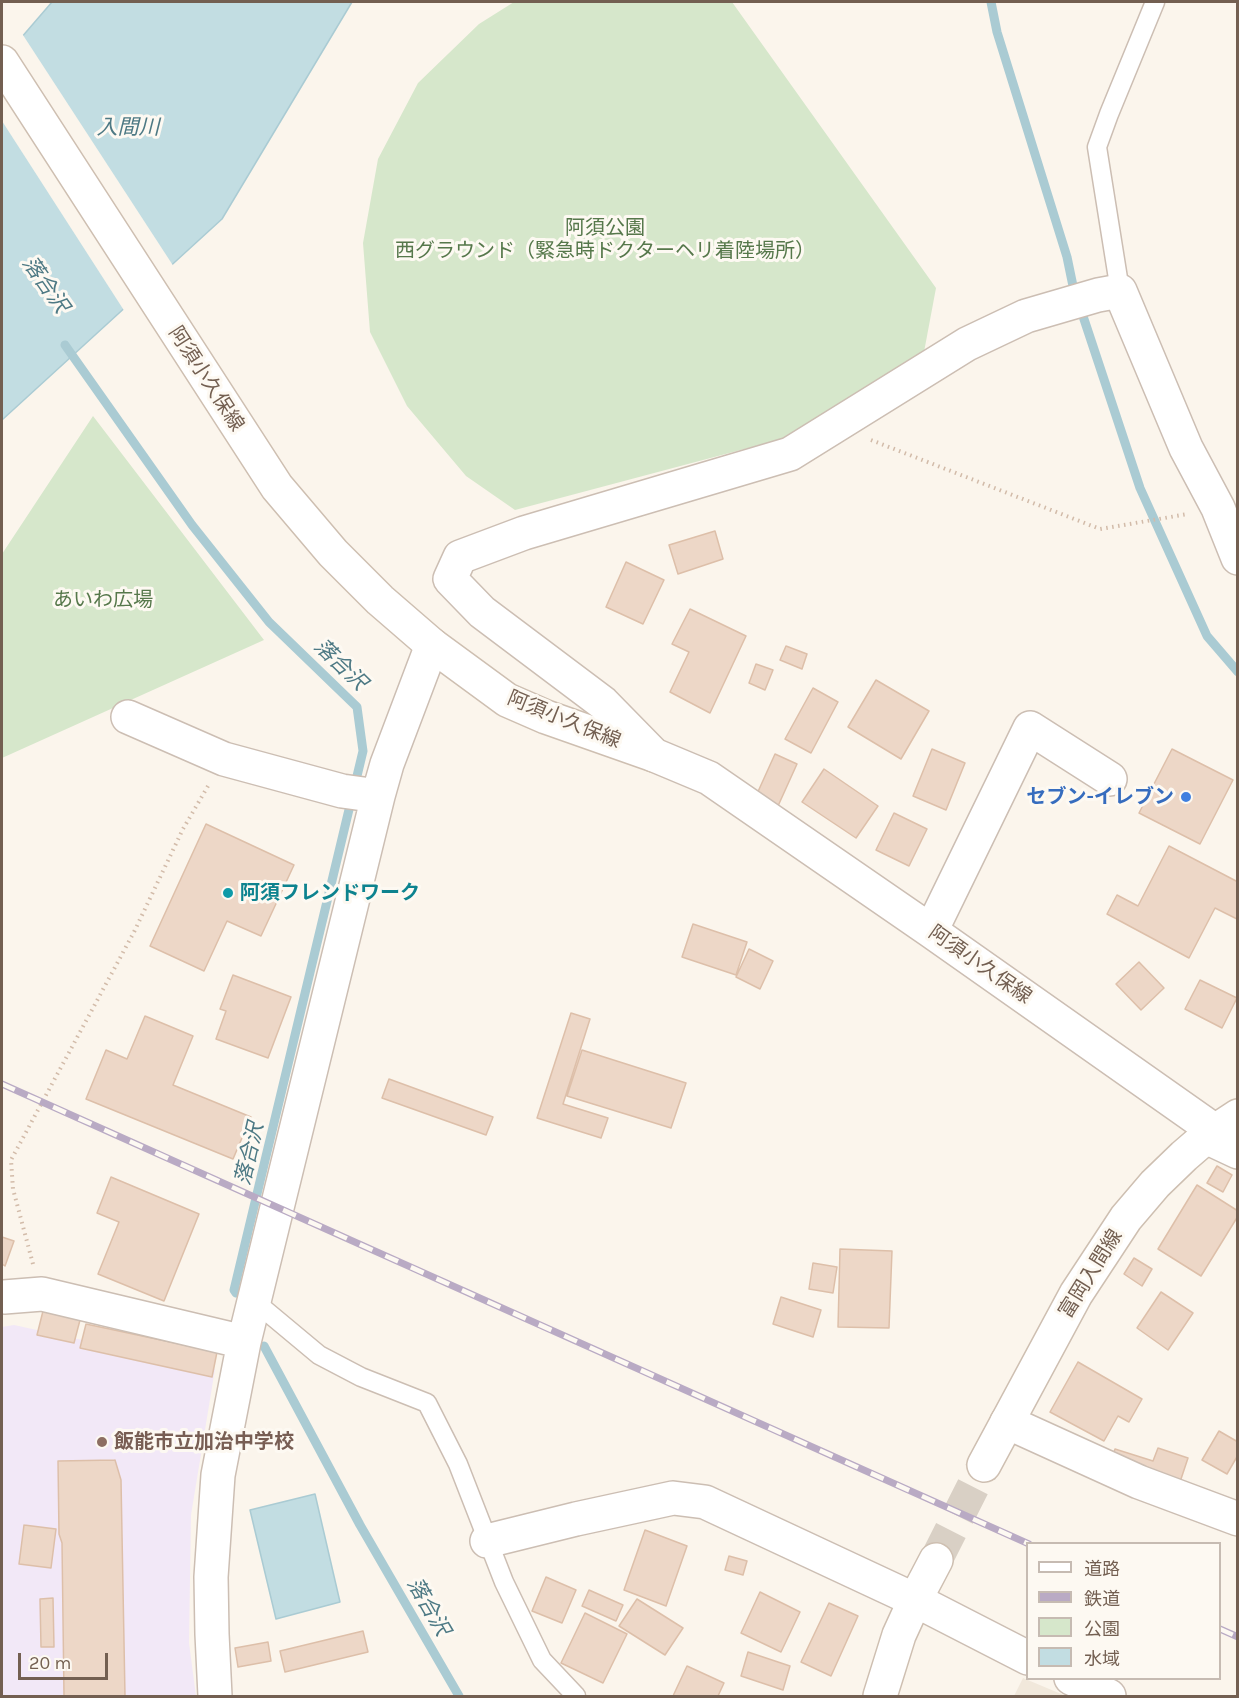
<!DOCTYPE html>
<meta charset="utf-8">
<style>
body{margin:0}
#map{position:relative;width:1239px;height:1698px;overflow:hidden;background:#fbf5ec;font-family:Karla,"Noto Sans JP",sans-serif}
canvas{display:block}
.frame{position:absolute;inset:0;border:3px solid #735f51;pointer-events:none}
.legend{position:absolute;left:1026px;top:1542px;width:195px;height:138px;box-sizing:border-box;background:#fdf9f2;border:2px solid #c6bbb2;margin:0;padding:8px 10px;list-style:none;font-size:18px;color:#735f51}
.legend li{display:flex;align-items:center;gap:12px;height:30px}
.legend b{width:30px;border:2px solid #c6bbb2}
.scale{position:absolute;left:18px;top:1653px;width:90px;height:27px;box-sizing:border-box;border:3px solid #735f51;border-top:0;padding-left:8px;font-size:18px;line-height:21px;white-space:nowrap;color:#735f51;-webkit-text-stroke:4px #fdf9f2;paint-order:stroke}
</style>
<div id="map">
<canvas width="1239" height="1698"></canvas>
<div class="frame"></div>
<ul class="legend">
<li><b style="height:8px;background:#fff"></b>道路</li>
<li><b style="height:8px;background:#b9aac4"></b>鉄道</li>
<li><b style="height:16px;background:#d6e7cb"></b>公園</li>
<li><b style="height:16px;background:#c2dde2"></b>水域</li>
</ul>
<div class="scale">20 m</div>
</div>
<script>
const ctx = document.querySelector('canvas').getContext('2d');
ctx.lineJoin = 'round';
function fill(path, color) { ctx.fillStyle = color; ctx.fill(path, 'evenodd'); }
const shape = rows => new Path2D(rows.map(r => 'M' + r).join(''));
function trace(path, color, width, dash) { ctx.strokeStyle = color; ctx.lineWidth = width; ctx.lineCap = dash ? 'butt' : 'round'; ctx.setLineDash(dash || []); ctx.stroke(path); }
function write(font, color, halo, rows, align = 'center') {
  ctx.font = font + ' Karla,"Noto Sans JP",sans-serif'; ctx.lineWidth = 6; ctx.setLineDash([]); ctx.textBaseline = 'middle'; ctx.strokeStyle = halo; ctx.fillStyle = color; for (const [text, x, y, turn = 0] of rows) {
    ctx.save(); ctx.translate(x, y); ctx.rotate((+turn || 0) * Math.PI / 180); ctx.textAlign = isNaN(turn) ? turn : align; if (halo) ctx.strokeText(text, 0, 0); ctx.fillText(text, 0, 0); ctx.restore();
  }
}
fill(shape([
 [1023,1678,1066,1696,1014,1696]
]), '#f1e8db');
fill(shape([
 [14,1325,215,1369,191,1515,189,1643,196,1696,2,1696,2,1327]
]), '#f2e8f7');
fill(shape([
 [514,2,732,2,936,288,924,352,782,439,515,510,466,476,407,406,370,332,363,243,378,159,418,83,479,24],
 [93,416,264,640,2,758,2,554]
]), '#d6e7cb');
const water = shape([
 [52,2,352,2,222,219,2,420,2,60,52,2],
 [315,1494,340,1602,276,1619,250,1510,315,1494]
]);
fill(water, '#c2dde2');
trace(water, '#aacbd3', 1.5);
fill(shape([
 [21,32,174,267,125,312,2,121,2,55]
]), '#fbf5ec');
trace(shape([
 [991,2,997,32,1067,257,1073,286,1140,488,1207,636,1238,672],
 [65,345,192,525,269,622,357,707,363,751,234,1290,236,1293],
 [264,1346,360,1525,459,1696]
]), '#aacbd3', 9);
const building = shape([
 [715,531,723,559,678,574,669,545,715,531],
 [626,562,664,580,643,624,606,607,626,562],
 [690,609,746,636,710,713,670,692,689,652,672,644,690,609],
 [786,646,807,654,802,669,780,660,786,646],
 [756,664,773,670,765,690,749,683,756,664],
 [876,680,929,711,901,759,848,727,876,680],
 [813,688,838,702,811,753,785,739,813,688],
 [932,749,965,763,946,810,913,796,932,749],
 [1172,749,1233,780,1200,844,1139,813,1172,749],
 [775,754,797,764,778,806,756,796,775,754],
 [824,769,878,806,856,838,802,802,824,769],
 [894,813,927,829,909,866,876,850,894,813],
 [206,824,294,865,261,936,227,921,204,971,150,946,206,824],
 [1169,846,1238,882,1237,919,1215,908,1189,958,1107,914,1117,895,1138,906,1169,846],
 [693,924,747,942,736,975,682,957,693,924],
 [749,949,773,961,760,989,736,977,749,949],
 [1139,962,1164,988,1141,1010,1116,984,1139,962],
 [233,975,291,997,268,1058,216,1039,226,1011,220,1009,233,975],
 [1200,980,1237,998,1222,1028,1185,1009,1200,980],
 [571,1013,590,1019,563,1104,608,1118,601,1138,537,1118,571,1013],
 [145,1016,193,1036,173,1085,251,1117,233,1159,86,1099,106,1050,127,1059,145,1016],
 [582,1050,686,1083,671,1128,567,1096,582,1050],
 [389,1079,493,1117,486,1135,382,1098,389,1079],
 [1217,1166,1232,1175,1223,1192,1207,1183,1217,1166],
 [111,1177,199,1214,164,1301,98,1274,119,1222,97,1213,111,1177],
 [1197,1185,1238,1211,1238,1216,1201,1276,1158,1249,1197,1185],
 [2,1237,14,1241,5,1266,2,1264,2,1237],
 [840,1249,892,1251,889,1328,838,1327,840,1249],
 [1134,1258,1152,1269,1142,1286,1124,1274,1134,1258],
 [813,1263,837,1267,833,1293,809,1289,813,1263],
 [1161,1292,1193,1313,1168,1350,1137,1328,1161,1292],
 [781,1297,821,1310,813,1337,773,1324,781,1297],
 [43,1311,80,1320,74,1343,37,1335,43,1311],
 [86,1324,217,1352,212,1377,80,1348,86,1324],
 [1078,1362,1142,1399,1129,1422,1118,1416,1104,1441,1050,1412,1078,1362],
 [1219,1431,1238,1442,1238,1455,1227,1474,1202,1460,1219,1431],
 [1158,1448,1188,1458,1178,1488,1110,1465,1115,1449,1153,1461,1158,1448],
 [115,1460,121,1480,125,1696,64,1696,62,1543,59,1534,58,1461,115,1460],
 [24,1525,56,1529,51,1568,19,1564,24,1525],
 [645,1530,687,1546,666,1606,624,1590,645,1530],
 [729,1556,747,1561,743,1575,725,1570,729,1556],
 [546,1577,576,1590,562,1623,532,1611,546,1577],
 [589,1590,623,1605,616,1621,582,1606,589,1590],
 [760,1592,800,1612,781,1652,741,1633,760,1592],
 [53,1598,54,1647,41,1647,40,1599,53,1598],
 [637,1599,683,1628,665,1655,619,1626,637,1599],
 [829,1603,858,1616,831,1676,801,1662,829,1603],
 [585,1613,627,1634,603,1683,561,1663,585,1613],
 [363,1631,368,1652,285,1672,280,1651,363,1631],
 [268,1642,271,1661,238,1667,235,1648,268,1642],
 [748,1652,790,1666,783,1690,741,1676,748,1652],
 [687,1666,724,1683,718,1696,673,1696,687,1666]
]);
fill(building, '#edd7c7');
trace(building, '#ddbfa9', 1.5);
trace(shape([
 [936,1560,984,1465]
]), '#d9d0c5', 33, [33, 16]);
const lane = shape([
 [1120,291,1097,147,1109,114,1155,2],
 [253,1300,319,1355,361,1377,427,1403,458,1464,504,1582,542,1660,576,1696]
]);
const street = shape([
 [128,717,224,759,342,791,378,796],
 [931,931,1030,728,1110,779],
 [1215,1131,931,931,709,778,654,755,603,703,482,612,450,579,460,557,524,533,790,454,967,344,1026,316,1098,295,1120,291,1186,448,1218,508,1238,558],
 [1206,1137,1238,1152],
 [4,1297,42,1294,244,1342],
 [1007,1422,1139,1482,1238,1519],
 [487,1541,576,1519,673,1498,705,1502,915,1600,1028,1658],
 [1071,1678,1109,1696],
 [215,1696,212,1634,211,1577,218,1475,244,1342,378,796,387,764,432,645]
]);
const secondary = shape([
 [2,62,277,487,333,553,380,600,432,645,507,700,546,717,654,755],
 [984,1465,1076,1294,1126,1218,1155,1184,1184,1156,1206,1137,1238,1116],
 [880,1696,899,1635,915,1600,936,1560]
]);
trace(lane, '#ccbeb3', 21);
trace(street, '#ccbeb3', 36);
trace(secondary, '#cebfb1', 36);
trace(shape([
 [871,440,1100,529,1188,514],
 [33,1264,13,1189,11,1160,134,932,183,829,208,786]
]), '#d2bba9', 4, [1.5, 4.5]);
trace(lane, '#fff', 18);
trace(street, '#fff', 33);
trace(secondary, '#fff', 33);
const rail = shape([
 [2,1084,1029,1544],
 [1220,1629,1238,1637]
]);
trace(rail, '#b9aac4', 7);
trace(rail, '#fdf9f2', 4.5, [14]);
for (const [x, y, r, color] of [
 [1186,797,6,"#3f7fe0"],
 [228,893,6,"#0f9aa8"],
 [102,1442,6,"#8d6e63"]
]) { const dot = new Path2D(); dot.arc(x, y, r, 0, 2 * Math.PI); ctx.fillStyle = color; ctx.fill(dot); trace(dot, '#fdf9f2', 2); }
write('20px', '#56784b', '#fdf9f2', [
 ["阿須公園",605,228],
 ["西グラウンド（緊急時ドクターヘリ着陸場所）",605,251],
 ["あいわ広場",103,600]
]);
write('20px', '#735f51', '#fdf9f2', [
 ["阿須小久保線",206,379,57],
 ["阿須小久保線",564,720,22],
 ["阿須小久保線",980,965,35],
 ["富岡入間線",1091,1274,-58]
]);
write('bold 20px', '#366cbe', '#fdf9f2', [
 ["セブン-イレブン",1174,797]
], 'right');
write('bold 20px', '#0d838f', '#fdf9f2', [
 ["阿須フレンドワーク",240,893]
], 'left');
write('bold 20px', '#785e54', '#fdf9f2', [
 ["飯能市立加治中学校",114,1442]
], 'left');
write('italic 21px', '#4d7984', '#fdf9f2', [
 ["入間川",128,128],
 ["落合沢",45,285,55],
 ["落合沢",340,665,44],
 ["落合沢",250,1154,-77],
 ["落合沢",428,1607,60]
]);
</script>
